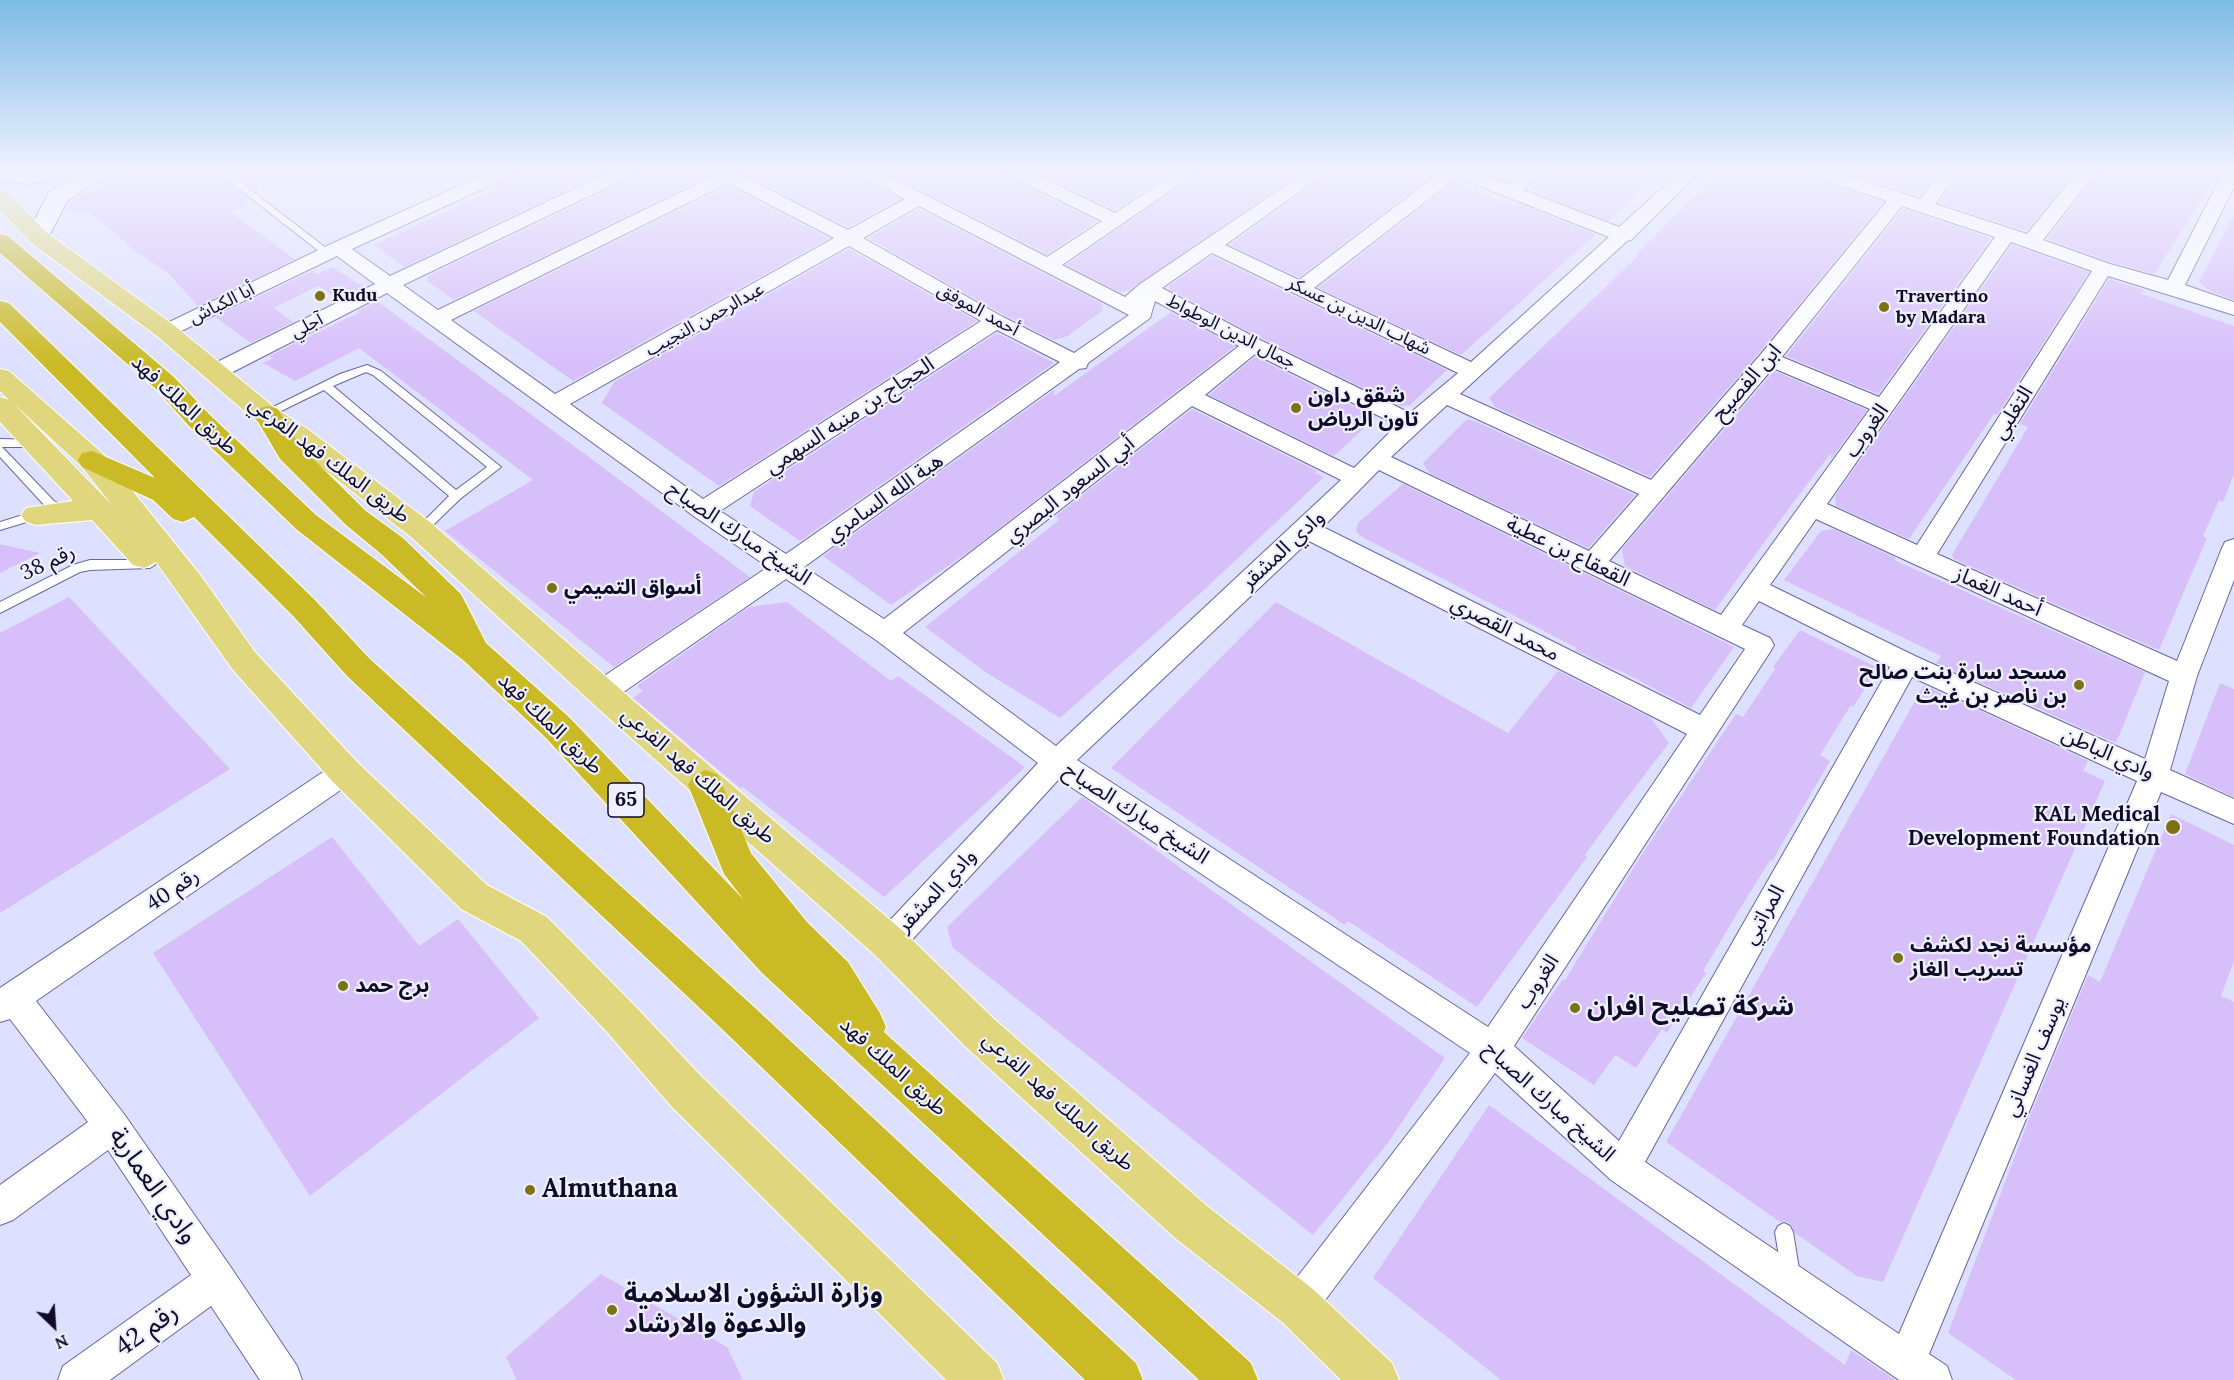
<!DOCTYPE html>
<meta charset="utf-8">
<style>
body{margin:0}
#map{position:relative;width:2234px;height:1380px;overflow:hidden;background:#dee0ff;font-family:Lora,serif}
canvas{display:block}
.north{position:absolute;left:24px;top:1296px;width:60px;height:60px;-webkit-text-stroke:4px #eeeffe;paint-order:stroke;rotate:155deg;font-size:16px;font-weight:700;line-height:24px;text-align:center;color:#0f0c27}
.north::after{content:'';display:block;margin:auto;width:21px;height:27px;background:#0f0c27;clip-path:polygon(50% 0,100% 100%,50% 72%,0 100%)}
</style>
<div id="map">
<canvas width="2234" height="1380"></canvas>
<div class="north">N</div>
</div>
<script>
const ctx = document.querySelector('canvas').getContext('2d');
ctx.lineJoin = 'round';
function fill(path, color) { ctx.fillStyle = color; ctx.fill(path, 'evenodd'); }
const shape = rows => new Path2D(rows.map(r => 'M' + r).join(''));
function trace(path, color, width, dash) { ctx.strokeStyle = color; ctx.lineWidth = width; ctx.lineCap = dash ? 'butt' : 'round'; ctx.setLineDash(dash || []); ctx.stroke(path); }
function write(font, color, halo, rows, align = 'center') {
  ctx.font = font + ' Lora,"Noto Sans Arabic",serif'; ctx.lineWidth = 4.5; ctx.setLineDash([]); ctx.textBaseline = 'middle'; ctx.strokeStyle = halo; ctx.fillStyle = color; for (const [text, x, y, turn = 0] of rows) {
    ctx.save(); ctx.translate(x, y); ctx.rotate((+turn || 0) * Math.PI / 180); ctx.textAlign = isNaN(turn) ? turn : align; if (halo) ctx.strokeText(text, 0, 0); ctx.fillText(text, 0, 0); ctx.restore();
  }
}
fill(shape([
 [141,171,214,171,249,200,245,206,230,212,295,259,198,306,167,272,138,253,89,212,65,210,69,203,80,195],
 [230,171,327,171,281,191,263,179,255,191],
 [518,171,606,171,404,267,374,245,499,187,496,185,514,177],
 [638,171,708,171,710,175,454,300,427,281,428,276,634,177],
 [738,171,854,171,858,177,900,199,848,227],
 [884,171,1003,171,1007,177,1097,221,1047,254],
 [1034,171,1174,171,1115,210],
 [1201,171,1303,171,1130,290,1120,292,1066,265],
 [1330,171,1420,171,1432,176,1299,277,1229,245],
 [1552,171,1660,171,1609,221,1531,191],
 [1722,171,1804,171,1808,177,1883,202,1759,353,1650,477,1495,407,1489,398,1638,256,1636,255,1678,212],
 [1841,171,1938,171,1919,196],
 [1961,171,2075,171,2026,231,1939,203],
 [2099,171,2220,171,2154,274,2111,262,2047,239],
 [1454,182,1514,206,1517,203,1596,234,1461,355,1318,288],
 [728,186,829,238,573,381,474,311],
 [919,209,1101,303,1103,310,1068,336,1054,340,1004,315,868,238],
 [1903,209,1991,238,1878,394,1786,356],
 [2234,215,2234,300,2210,291,2199,282],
 [2012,245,2089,272,1997,415,1994,414,1909,539,1836,506,1835,496],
 [849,249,977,321,719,486,602,403,614,382],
 [1212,256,1447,370,1410,405,1400,406,1261,338,1170,290,1169,286],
 [332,267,364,287,339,299,318,286,274,308,293,322,251,343,215,317,312,271,317,274],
 [2109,279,2144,290,2142,294,2234,326,2234,474,2223,502,2219,500,2203,536,2207,538,2159,650,1954,559,1952,555,2028,427,2020,424],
 [377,301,582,452,750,577,614,667,445,531,533,480,359,348,295,381,263,363,273,358,269,356,360,312,357,311],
 [1171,312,1235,346,967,553,891,605,823,556,1054,390,1054,396],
 [997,333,1054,363,800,541,750,506,754,492],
 [1255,357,1376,417,1334,456,1209,395],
 [1774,371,1867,410,1831,459,1831,453,1792,504,1715,610,1625,566,1622,549],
 [1192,409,1317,471,1315,473,1324,477,1204,590,1060,718,987,673,925,627,1059,520,1056,516],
 [1467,419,1477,422,1635,495,1588,548,1429,473,1423,463],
 [1403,484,1700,630,1734,647,1691,708,1615,668,1618,671,1575,650,1577,648,1362,537,1356,531,1358,523],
 [1833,529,1896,558,1894,560,2145,672,2116,743,1936,663,1941,656,1784,580,1821,531],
 [0,544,40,553,0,573],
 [69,597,230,769,0,913,0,633],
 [787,602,891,681,898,676,1025,767,884,897,743,787,740,788,633,698,643,691,637,686,749,607],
 [1276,602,1508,733,1558,671,1651,718,1669,743,1614,815,1585,855,1587,857,1477,1007,1348,921,1345,925,1111,768],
 [1800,630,1878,668,1853,707,1851,705,1820,755,1830,761,1772,861,1770,860,1735,917,1703,971,1706,973,1667,1033,1662,1029,1636,1068,1615,1055,1594,1085,1522,1038,1563,979,1565,980,1639,859,1736,714,1743,717,1775,669,1773,667],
 [2220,683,2234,689,2234,797,2185,774],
 [1924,685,2088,761,2083,771,2105,781,1883,1282,1857,1276,1795,1233,1791,1224,1785,1221,1780,1222,1666,1142],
 [1082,797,1445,1058,1387,1144,1313,1235,953,948,947,927],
 [2171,814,2234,845,2234,961,2221,996,2234,1002,2234,1380,2016,1380,1948,1333,2032,1111,2088,975,2100,982],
 [332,837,419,946,458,919,539,1018,310,1196,153,953],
 [1489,1105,1845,1365,1851,1350,1895,1380,1501,1380,1373,1278],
 [601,1274,727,1347,743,1380,517,1380,506,1357]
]), '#d7bffa');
const service = shape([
 [216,171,226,171,330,251,330,255,324,255,216,171],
 [367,365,381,371,501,467,460,499,425,533,421,534,415,530,449,496,324,390,269,417,265,418,259,414,340,374,367,365],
 [366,372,373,375,487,467,456,490,333,386,366,372],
 [0,439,39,440,39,446,35,447,2,447,54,501,66,508,68,511,66,514,58,514,46,507,0,457,0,439],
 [36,511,42,515,40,518,0,530,0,522,36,511],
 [90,560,150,560,156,564,150,568,90,570,80,572,0,613,0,602,73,565,90,560],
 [1784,1223,1790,1226,1793,1232,1800,1275,1798,1282,1791,1284,1784,1282,1782,1275,1775,1232,1778,1226,1784,1223]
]);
const minor = shape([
 [492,171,516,171,513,175,352,249,390,276,612,171,636,171,633,175,403,285,438,310,714,176,710,171,733,171,848,230,905,199,859,175,856,171,879,171,1047,257,1102,221,1008,175,1005,171,1029,171,1115,213,1178,171,1199,171,1062,265,1125,297,1140,284,1307,171,1328,171,1225,245,1299,280,1442,171,1475,171,1508,184,1523,171,1543,171,1523,190,1619,227,1681,171,1701,171,1631,240,1627,241,1460,394,1651,480,1761,354,1887,201,1809,175,1806,171,1833,171,1920,199,1941,171,1959,171,1935,204,2027,234,2078,171,2097,171,2043,240,2110,264,2168,280,2224,171,2234,171,2234,187,2185,285,2234,302,2234,315,2108,276,1937,554,2177,661,2222,548,2225,542,2234,539,2234,580,2197,676,2170,770,2234,799,2234,824,2161,792,1929,1354,1947,1366,1952,1380,1899,1380,1611,1180,1495,1073,1311,1319,1298,1325,1285,1319,1279,1306,1285,1293,1470,1053,1059,779,900,953,889,957,878,953,873,943,878,933,1038,763,876,640,786,579,612,700,602,703,592,700,588,692,592,684,768,567,695,517,387,293,223,377,215,379,207,377,204,372,207,367,375,284,337,256,173,335,166,337,159,335,156,331,159,327,331,244,492,171],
 [1457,177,1609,237,1471,362,1314,288,1457,177],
 [728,183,834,238,555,394,451,320,728,183],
 [919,206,1129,315,1074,353,1003,317,863,238,919,206],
 [1902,206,1995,237,1879,397,1782,357,1902,206],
 [2011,242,2092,271,1917,545,1827,504,2011,242],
 [849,246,981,321,703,499,570,404,849,246],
 [1212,253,1458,373,1410,413,1260,340,1162,288,1212,253],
 [1155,301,1239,346,884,619,804,567,1079,369,1086,368,1088,363,1150,318,1155,301],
 [997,330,1060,362,786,554,720,511,997,330],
 [1255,354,1397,425,1354,468,1205,395,1255,354],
 [1773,368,1870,409,1721,615,1609,561,1773,368],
 [1447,405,1639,494,1589,551,1391,457,1447,405],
 [1192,406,1341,480,1056,746,903,633,1192,406],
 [1379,470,1583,570,1745,649,1700,715,1323,527,1379,470],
 [1816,519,2169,681,2145,759,1915,656,1770,585,1816,519],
 [1309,541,1687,734,1488,1027,1077,760,1309,541],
 [1759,601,1890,667,1619,1141,1514,1046,1770,652,1774,645,1770,638,1742,625,1759,601],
 [1912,677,2137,781,1899,1334,1645,1162,1912,677],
 [345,760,355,764,359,772,355,780,36,1001,124,1114,230,1266,297,1366,302,1380,260,1380,211,1306,110,1380,58,1380,63,1366,191,1275,108,1150,13,1220,0,1225,0,1185,88,1122,10,1019,0,1022,0,988,335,764,345,760]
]);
const tertiary = shape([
 [0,171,69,171,66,176,28,184,0,180,0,171],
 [86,171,116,171,113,176,89,186,67,201,46,242,38,244,30,242,26,237,49,192,86,171]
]);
const primary = shape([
 [0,190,8,192,46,232,175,326,275,408,309,430,431,523,636,703,903,931,993,1018,1207,1206,1314,1290,1392,1363,1399,1380,1341,1380,1282,1322,1175,1238,965,1046,875,955,612,721,411,537,289,442,255,420,157,336,30,242,0,210,0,190],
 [0,369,9,371,102,453,201,576,255,652,357,762,487,885,547,917,635,1006,702,1077,997,1363,1004,1380,946,1380,672,1107,607,1032,521,941,461,909,333,782,233,670,156,562,144,568,133,565,92,520,36,525,26,522,21,515,26,508,73,501,0,422,0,397,9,400,0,391,0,369],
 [13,403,82,467,112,505,13,403]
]);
const motorway = shape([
 [0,234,8,236,174,377,209,414,316,515,427,598,381,554,346,525,280,459,254,415,258,409,268,406,278,409,300,446,366,511,403,538,461,594,486,643,569,717,744,900,724,874,688,785,694,775,706,770,718,775,751,853,807,922,848,962,880,1013,886,1027,884,1032,1251,1363,1258,1380,1199,1380,762,973,545,737,464,661,296,529,189,426,156,389,0,253,0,234],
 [0,301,9,303,315,600,369,658,752,1005,1136,1363,1143,1380,1085,1380,724,1031,347,676,293,616,194,517,183,522,173,519,153,500,82,467,78,460,82,453,92,451,155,478,0,322,0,301]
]);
trace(service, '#6765a9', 2);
trace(minor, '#6765a9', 2);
trace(tertiary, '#6765a9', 2);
trace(primary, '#fff', 2);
trace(motorway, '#fff', 2);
fill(service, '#fff');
fill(minor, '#fff');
fill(tertiary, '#fff');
fill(primary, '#dfd67d');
fill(motorway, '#cabb26');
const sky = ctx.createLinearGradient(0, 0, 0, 364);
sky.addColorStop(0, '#7dbbe5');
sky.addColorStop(0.47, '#f0f1ff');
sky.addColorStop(1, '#f0f1ff00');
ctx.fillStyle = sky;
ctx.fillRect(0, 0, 2234, 364);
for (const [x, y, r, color] of [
 [320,296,6,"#7b7213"],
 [1884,307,6,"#7b7213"],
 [1296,408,6,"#7b7213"],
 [552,588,6,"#7b7213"],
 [2079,685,6,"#7b7213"],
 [2173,827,8,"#7b7213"],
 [1898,958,6,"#7b7213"],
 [343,986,6,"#7b7213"],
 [1575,1008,6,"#7b7213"],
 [530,1190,6,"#7b7213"],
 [612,1310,6,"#7b7213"]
]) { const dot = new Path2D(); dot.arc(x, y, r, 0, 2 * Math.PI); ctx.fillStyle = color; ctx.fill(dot); trace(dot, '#eeeffe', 2); }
write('bold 18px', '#0f0c27', '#eeeffe', [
 ["Kudu",332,296],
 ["Travertino",1896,297],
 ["by Madara",1896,318]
], 'left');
write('18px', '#0f0c27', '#eeeffe', [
 ["أبا الكباش",222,304,-26],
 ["أحمد الموفق",978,310,29],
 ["شهاب الدين بن عسكر",1359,316,26],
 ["عبدالرحمن النجيب",705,320,-29],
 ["آجلي",307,326,-27],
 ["جمال الدين الوطواط",1231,332,27]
]);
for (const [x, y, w] of [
 [626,800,36]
]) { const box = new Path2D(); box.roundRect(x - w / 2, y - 17, w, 34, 4.5); ctx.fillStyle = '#eeeffe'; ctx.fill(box); trace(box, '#0f0c27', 1.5); }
write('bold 20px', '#0f0c27', null, [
 ["65",626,800]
]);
write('21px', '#0f0c27', '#eeeffe', [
 ["ابن الفصيح",1747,383,-49],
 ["طريق الملك فهد",184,405,43],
 ["التغلبي",2013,413,-58],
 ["الحجاج بن منبه السهمي",850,416,-33],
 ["الغروب",1867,431,-55],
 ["طريق الملك فهد الفرعي",329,460,37],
 ["أبي السعود البصري",1070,490,-38],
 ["هبة الله السامري",885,498,-35],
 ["الشيخ مبارك الصباح",739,534,34],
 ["وادي المشقر",1283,550,-43],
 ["القعقاع بن عطية",1568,552,26],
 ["رقم 38",48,563,-25],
 ["أحمد الغماز",1998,592,24],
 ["محمد القصري",1505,629,27],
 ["طريق الملك فهد",550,724,44],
 ["وادي الباطن",2108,754,24],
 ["طريق الملك فهد الفرعي",698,776,41],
 ["الشيخ مبارك الصباح",1136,814,33],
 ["رقم 40",173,890,-34],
 ["وادي المشقر",937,891,-47],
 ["المراتبي",1764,915,-61],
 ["الغروب",1538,982,-57],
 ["يوسف الغساني",2035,1057,-67],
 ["طريق الملك فهد",893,1067,42],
 ["طريق الملك فهد الفرعي",1058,1102,42],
 ["الشيخ مبارك الصباح",1549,1102,42]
]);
write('bold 21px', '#0f0c27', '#eeeffe', [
 ["شقق داون",1308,396],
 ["تاون الرياض",1308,420],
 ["أسواق التميمي",564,588],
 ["مسجد سارة بنت صالح",2067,673,"right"],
 ["بن ناصر بن غيث",2067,697,"right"],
 ["KAL Medical",2160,815,"right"],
 ["Development Foundation",2160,839,"right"],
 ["مؤسسة نجد لكشف",1910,946],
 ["تسريب الغاز",1910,970],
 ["برج حمد",355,986]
], 'left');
write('bold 26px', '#0f0c27', '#eeeffe', [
 ["شركة تصليح افران",1587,1008],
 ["Almuthana",542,1190],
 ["وزارة الشؤون الاسلامية",624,1295],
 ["والدعوة والارشاد",624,1325]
], 'left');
write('26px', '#0f0c27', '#eeeffe', [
 ["وادي العمارية",153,1186,55],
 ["رقم 42",147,1330,-36]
]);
</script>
